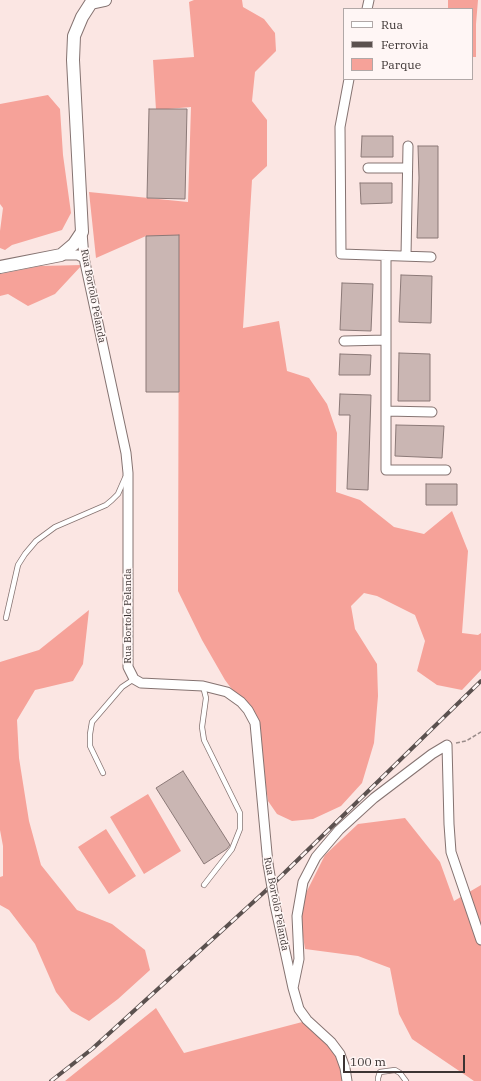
<!DOCTYPE html>
<style>
body{margin:0}
#map{position:relative;width:481px;height:1081px;overflow:hidden;background:#fbe6e3;font-family:"IBM Plex Serif",serif}
canvas{display:block}
.legend{position:absolute;left:343px;top:8px;width:130px;height:72px;box-sizing:border-box;background:#fff6f5;border:1px solid #b1a8a7;margin:0;padding:5px 7px;list-style:none;font-size:12px;color:#3c3433}
.legend li{display:flex;align-items:center;gap:8px;height:20px}
.legend b{width:20px;border:1px solid #b1a8a7}
.scale{position:absolute;left:343px;top:1055px;width:122px;height:18px;box-sizing:border-box;border:2px solid #3c3433;border-top:0;padding-left:5px;font-size:12px;line-height:14px;white-space:nowrap;color:#3c3433;-webkit-text-stroke:3px #fff6f5;paint-order:stroke}
</style>
<div id="map">
<canvas width="481" height="1081"></canvas>
<ul class="legend">
<li><b style="height:5px;background:#fff"></b>Rua</li>
<li><b style="height:5px;background:#5b514f"></b>Ferrovia</li>
<li><b style="height:11px;background:#f6a299"></b>Parque</li>
</ul>
<div class="scale">100 m</div>
</div>
<script>
const ctx = document.querySelector('canvas').getContext('2d');
ctx.lineJoin = 'round';
function fill(path, color) { ctx.fillStyle = color; ctx.fill(path, 'evenodd'); }
const shape = rows => new Path2D(rows.map(r => 'M' + r).join(''));
function trace(path, color, width, dash) { ctx.strokeStyle = color; ctx.lineWidth = width; ctx.lineCap = dash ? 'butt' : 'round'; ctx.setLineDash(dash || []); ctx.stroke(path); }
function write(font, color, halo, rows, align = 'center') {
  ctx.font = font + ' "IBM Plex Serif",serif'; ctx.lineWidth = 3; ctx.setLineDash([]); ctx.textBaseline = 'middle'; ctx.strokeStyle = halo; ctx.fillStyle = color; for (const [text, x, y, turn = 0] of rows) {
    ctx.save(); ctx.translate(x, y); ctx.rotate((+turn || 0) * Math.PI / 180); ctx.textAlign = isNaN(turn) ? turn : align; if (halo) ctx.strokeText(text, 0, 0); ctx.fillText(text, 0, 0); ctx.restore();
  }
}
fill(shape([
 [194,0,242,0,243,7,264,19,275,33,276,51,255,72,252,101,267,120,267,166,252,180,243,328,279,321,287,371,309,378,327,404,337,433,336,492,360,500,394,527,424,534,452,511,468,551,462,633,478,635,481,633,481,670,462,690,437,685,417,671,425,641,415,615,377,596,364,593,351,606,355,629,377,664,378,696,374,743,362,783,341,806,313,819,292,821,277,814,268,801,257,723,225,680,202,640,178,591,179,236,146,236,96,258,89,192,188,202,191,107,156,110,153,60,194,57,189,2],
 [448,0,478,0,476,24,476,57,472,57,472,9,448,9],
 [48,95,60,109,63,155,71,213,62,230,12,245,5,250,0,248,0,231,3,208,0,204,0,104],
 [82,265,55,294,28,306,8,294,0,296,0,274,40,266],
 [89,610,83,664,73,681,35,690,17,720,19,758,29,821,41,865,77,910,112,924,145,950,150,970,118,999,89,1021,71,1011,56,992,35,944,9,910,0,905,0,877,3,876,3,846,0,830,0,662,39,650],
 [148,794,181,851,144,874,110,817],
 [405,818,440,862,454,901,481,885,481,1081,474,1081,412,1039,399,1014,390,968,358,956,305,949,302,930,301,903,325,855,358,824],
 [106,829,136,876,109,894,78,847],
 [156,1008,184,1053,306,1021,343,1055,346,1081,65,1081]
]), '#f6a299');
const building = shape([
 [149,109,187,109,185,199,147,198,149,109],
 [362,136,393,136,393,157,361,157,362,136],
 [418,146,438,146,438,238,417,238,419,178,418,146],
 [360,183,392,183,392,203,361,204,360,183],
 [179,235,179,392,146,392,146,236,179,235],
 [401,275,432,276,431,323,399,322,401,275],
 [342,283,373,284,371,331,340,330,342,283],
 [399,353,430,354,430,401,398,401,399,353],
 [340,354,371,355,370,375,339,375,340,354],
 [340,394,371,395,368,490,347,489,350,415,339,415,340,394],
 [396,425,444,426,442,458,395,456,396,425],
 [426,484,457,484,457,505,426,505,426,484],
 [183,771,230,845,227,849,204,864,156,788,183,771]
]);
fill(building, '#cab6b3');
trace(building, '#8b7977', 1);
const service = shape([
 [6,618,18,565,25,554,36,541,55,527,106,505,112,500,118,494,125,478],
 [203,686,206,698,202,727,204,740,240,813,240,829,232,849,204,885],
 [103,773,90,746,90,734,92,722,122,687,134,679],
 [378,1081,378,1078,380,1072,395,1070,400,1073,406,1081]
]);
const minor = shape([
 [367,9,369,0],
 [349,79,340,127,341,254,431,257],
 [368,168,407,168],
 [82,232,84,258,126,453,128,473,128,667,134,679,141,683,203,686,227,692,241,702,248,710,255,723,268,864],
 [61,255,78,255,84,258],
 [386,256,386,470,446,470],
 [406,256,408,146],
 [344,341,386,340],
 [386,411,432,412],
 [275,905,293,988,299,1009,307,1020,331,1042,340,1054,345,1068,347,1081],
 [293,988,299,959,297,916,303,882,316,857,339,830,374,798,432,754,447,745,449,824,451,852,481,940]
]);
const tertiary = shape([
 [0,267,61,255,74,244,82,232,73,60,74,36,82,17,91,3,105,0]
]);
trace(service, '#857371', 6);
trace(minor, '#857371', 11);
trace(tertiary, '#857371', 14);
trace(shape([
 [456,743,466,741,481,732]
]), '#9a8c8a', 1.5, [4, 2]);
trace(service, '#fff', 4.5);
trace(minor, '#fff', 9);
trace(tertiary, '#fff', 12);
const rail = shape([
 [51,1081,92,1049,272,885,481,681]
]);
trace(rail, '#5b514f', 4);
trace(rail, '#fff6f5', 2.5, [8]);
const minorBridge = shape([
 [268,864,275,905]
]);
trace(minorBridge, '#857371', 11, []);
trace(minorBridge, '#fff', 9);
write('10px', '#3c3433', '#fff6f5', [
 ["Rua Bortolo Pelanda",93,296,79],
 ["Rua Bortolo Pelanda",128,616,-90],
 ["Rua Bortolo Pelanda",276,904,79]
]);
</script>
